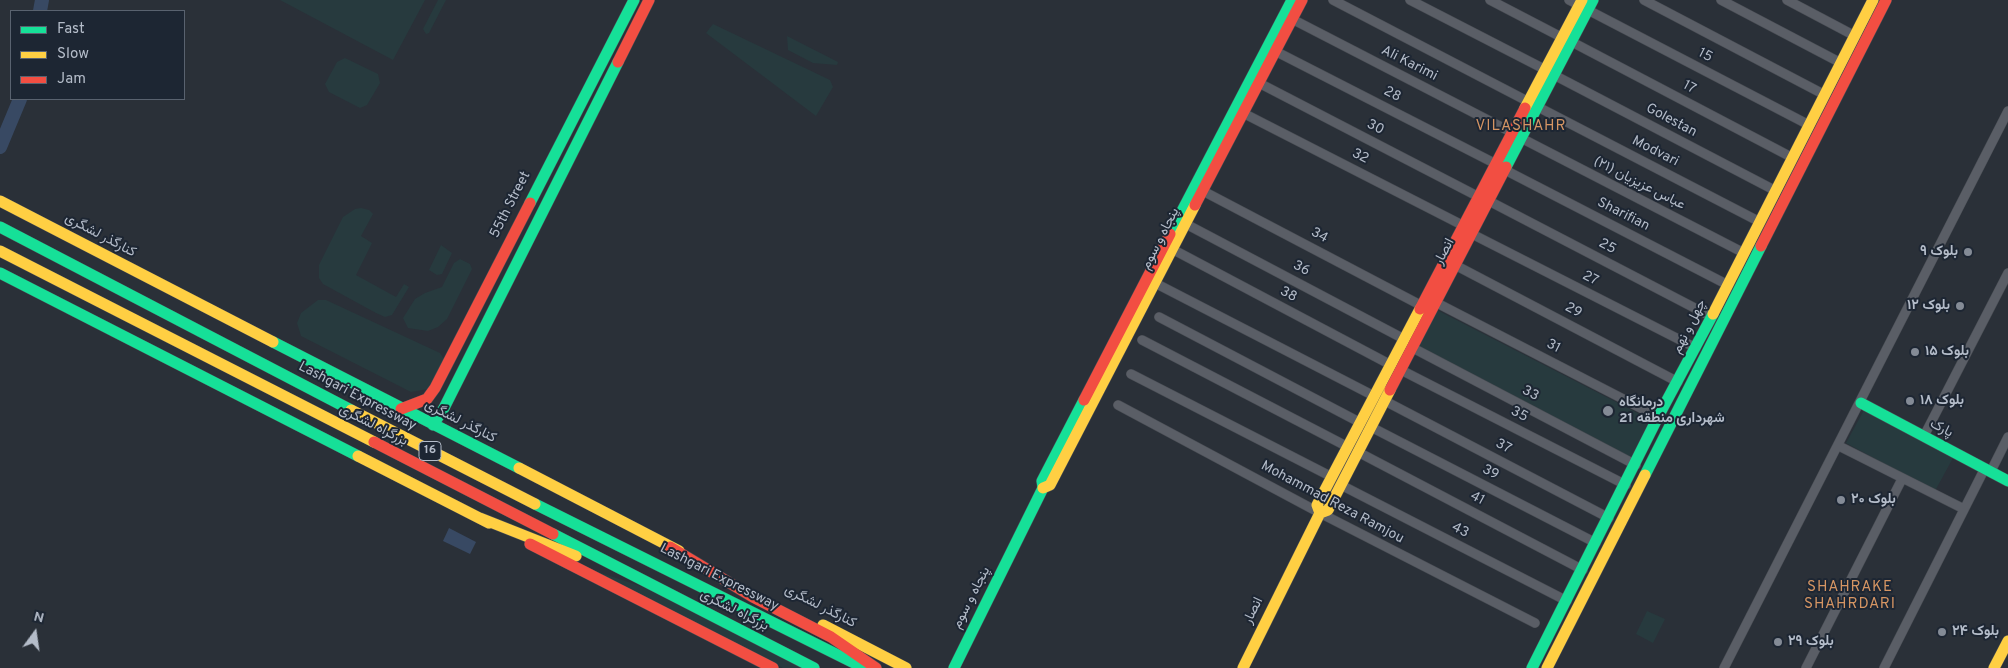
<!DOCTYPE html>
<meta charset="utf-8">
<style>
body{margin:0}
#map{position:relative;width:2008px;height:668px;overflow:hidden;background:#2a3038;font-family:Overpass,sans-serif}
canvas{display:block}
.legend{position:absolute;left:10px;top:10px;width:175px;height:90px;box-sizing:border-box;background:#1d2633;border:1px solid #59626f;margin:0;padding:6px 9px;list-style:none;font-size:15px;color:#b4bcc9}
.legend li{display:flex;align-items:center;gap:10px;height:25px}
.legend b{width:25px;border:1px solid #59626f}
.north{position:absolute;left:10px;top:608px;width:50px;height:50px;-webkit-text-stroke:4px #1d2633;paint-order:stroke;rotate:14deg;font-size:14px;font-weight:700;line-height:20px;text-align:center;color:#b4bcc9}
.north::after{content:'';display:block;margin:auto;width:18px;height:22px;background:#b4bcc9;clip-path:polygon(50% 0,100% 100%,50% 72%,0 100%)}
</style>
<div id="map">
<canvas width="2008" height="668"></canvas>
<ul class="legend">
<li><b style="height:6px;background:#16e098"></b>Fast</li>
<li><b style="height:6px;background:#ffcf43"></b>Slow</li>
<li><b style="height:6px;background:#f24e42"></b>Jam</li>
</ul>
<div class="north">N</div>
</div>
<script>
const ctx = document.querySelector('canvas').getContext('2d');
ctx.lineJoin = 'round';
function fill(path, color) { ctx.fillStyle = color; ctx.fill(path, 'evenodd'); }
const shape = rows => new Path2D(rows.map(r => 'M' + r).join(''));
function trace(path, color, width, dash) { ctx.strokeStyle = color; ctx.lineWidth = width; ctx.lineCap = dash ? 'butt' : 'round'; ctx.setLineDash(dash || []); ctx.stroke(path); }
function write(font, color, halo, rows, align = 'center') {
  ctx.font = font + ' Overpass,Vazirmatn,sans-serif'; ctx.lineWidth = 4; ctx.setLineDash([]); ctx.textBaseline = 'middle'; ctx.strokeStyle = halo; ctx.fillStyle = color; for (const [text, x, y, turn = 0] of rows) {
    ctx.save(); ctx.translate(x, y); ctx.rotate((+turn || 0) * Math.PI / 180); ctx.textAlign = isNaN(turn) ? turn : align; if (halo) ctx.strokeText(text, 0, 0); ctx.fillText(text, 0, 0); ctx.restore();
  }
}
fill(shape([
 [280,0,425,0,393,60],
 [438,0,446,0,429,33,426,34,423,29],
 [713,24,830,80,833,87,816,116,706,33],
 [787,36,838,62,837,65,813,63,788,50],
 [345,58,378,74,380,83,367,105,360,108,329,92,325,84,337,62],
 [361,208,369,210,373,214,361,236,372,243,356,275,396,297,404,284,409,287,392,315,385,317,376,313,323,284,319,278,319,265,343,217,355,209],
 [441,245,452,253,442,274,437,275,429,270],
 [460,259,470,264,472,269,447,319,438,327,428,331,408,328,403,318,415,299,425,293,442,287,454,263],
 [318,300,326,300,440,353,444,359,428,389,411,392,301,336,297,323,301,313],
 [1435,309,1653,421,1632,461,1416,347],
 [1864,410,1953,458,1935,491,1846,443],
 [589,569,649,589,804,668,783,668],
 [1647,611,1665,619,1653,643,1636,634]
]), '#273a3e');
fill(shape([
 [449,528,476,542,470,554,443,541]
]), '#384963');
trace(shape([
 [40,11,42,0],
 [0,147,20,99]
]), '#384963', 14);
const street = shape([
 [1333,0,1529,102],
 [1410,0,1546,70],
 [1490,0,1563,38],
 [1569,0,1579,5],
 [1644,0,1825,95],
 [1721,0,1841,63],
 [1787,0,1855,36],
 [1588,10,1809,125],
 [1292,19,1513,133],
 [1572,42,1793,158],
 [1275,51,1496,164],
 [1554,75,1776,191],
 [1259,83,1479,197],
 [1538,107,1760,222],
 [1243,113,1464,226],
 [1521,138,1744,253],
 [1505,170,1728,285],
 [1203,191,1426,308],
 [1489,201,1712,317],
 [1186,224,1404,339],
 [1472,234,1696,348],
 [1172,249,1391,365],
 [1455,265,1678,382],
 [1155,283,1374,396],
 [1435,302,1658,417],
 [1159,317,1361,423],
 [1142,340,1348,447],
 [1411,347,1636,465],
 [1401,370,1626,485],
 [1131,374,1332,477],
 [1385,401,1609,518],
 [1118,405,1320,513,1535,623],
 [1371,427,1596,543],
 [1924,436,2008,273],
 [1839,446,1964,509],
 [1358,452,1583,570],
 [1991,471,2008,437],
 [1341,485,1567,601],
 [1724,668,2008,111],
 [1806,668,1902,479],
 [1884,668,1985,468]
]);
const fast = shape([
 [1506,167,1593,0],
 [530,203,634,0],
 [0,227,351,410],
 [1170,234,1292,0],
 [0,273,358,456],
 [273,342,519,468],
 [1861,403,2008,481],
 [433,425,444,408,618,62],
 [1645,475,1761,246],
 [535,504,864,668],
 [553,534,814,668],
 [954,668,1043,488,1042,481,1084,400],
 [1532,668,1658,417,1713,314]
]);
const slow = shape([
 [1525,108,1582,0],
 [0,201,273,342],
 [0,251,374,442],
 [1713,314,1873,0],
 [351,410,535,504],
 [358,456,489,523],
 [519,468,679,551],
 [1043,488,1050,485,1195,205],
 [1320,513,1317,505,1420,309],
 [480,518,576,556],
 [823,625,906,668],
 [1243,668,1320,513,1328,510,1390,390],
 [1547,668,1645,475],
 [1994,668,2008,641]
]);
const jam = shape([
 [618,62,649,0],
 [1195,205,1302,0],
 [1761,246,1886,0],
 [1420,309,1525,108],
 [1390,390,1506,167],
 [1084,400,1170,234],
 [401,409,427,399,435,388,530,203],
 [374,442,553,534],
 [530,544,773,668],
 [670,547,753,597,831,637,876,668]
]);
trace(street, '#484c53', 10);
trace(fast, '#484c53', 12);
trace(slow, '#484c53', 12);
trace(jam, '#484c53', 12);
trace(street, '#5a5e66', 9);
trace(fast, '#16e098', 11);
trace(slow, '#ffcf43', 11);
trace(jam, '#f24e42', 11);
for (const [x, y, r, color] of [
 [1968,252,5,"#848b96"],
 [1960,306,5,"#848b96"],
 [1915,352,5,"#848b96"],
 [1910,401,5,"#848b96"],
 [1608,411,6,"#848b96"],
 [1841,500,5,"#848b96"],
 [1942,632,5,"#848b96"],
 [1778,642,5,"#848b96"]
]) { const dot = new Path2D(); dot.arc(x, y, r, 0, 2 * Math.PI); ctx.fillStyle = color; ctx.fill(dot); trace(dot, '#1d2633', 2); }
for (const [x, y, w] of [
 [430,451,22]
]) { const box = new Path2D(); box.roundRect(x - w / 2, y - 9.5, w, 19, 4); ctx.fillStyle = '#1d2633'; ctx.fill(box); trace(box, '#b4bcc9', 1); }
write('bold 12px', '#b4bcc9', null, [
 ["16",430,451]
]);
write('14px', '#b4bcc9', '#1d2633', [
 ["15",1705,56,27],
 ["Ali Karimi",1409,64,27],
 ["17",1689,88,28],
 ["28",1392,95,27],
 ["Golestan",1671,121,28],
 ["30",1375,128,27],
 ["Modvari",1655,152,27],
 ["32",1360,157,27],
 ["عباس عزیزیان (۲۱)",1639,184,27],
 ["55th Street",511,205,-63],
 ["Sharifian",1623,215,27],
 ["کنارگذر لشگری",100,236,28],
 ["34",1319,236,28],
 ["پنجاه و سوم",1161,239,-63],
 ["25",1607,247,28],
 ["انصار",1445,252,-62],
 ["36",1301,269,28],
 ["27",1590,279,27],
 ["38",1288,295,28],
 ["29",1573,311,28],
 ["چهل و نهم",1690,327,-63],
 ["31",1553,347,27],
 ["33",1530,394,28],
 ["Lashgari Expressway",357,397,28],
 ["35",1519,415,27],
 ["کنارگذر لشگری",460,422,27],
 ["بزرگراه لشگری",373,426,27],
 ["پارک",1941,429,27],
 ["37",1503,447,28],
 ["39",1490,473,27],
 ["41",1477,499,28],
 ["Mohammad Reza Ramjou",1332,503,28],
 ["43",1460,531,27],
 ["Lashgari Expressway",719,578,27],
 ["پنجاه و سوم",972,598,-63],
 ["کنارگذر لشگری",820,607,27],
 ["بزرگراه لشگری",734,611,27],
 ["انصار",1254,611,-64]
]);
write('bold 14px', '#b4bcc9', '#1d2633', [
 ["بلوک ۹",1958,252,"right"],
 ["بلوک ۱۲",1950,306,"right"],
 ["بلوک ۱۵",1925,352],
 ["بلوک ۱۸",1920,401],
 ["درمانگاه",1619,403],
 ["شهرداری منطقه 21",1619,419],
 ["بلوک ۲۰",1851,500],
 ["بلوک ۲۴",1952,632],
 ["بلوک ۲۹",1788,642]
], 'left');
ctx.letterSpacing = '1px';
write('15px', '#d59563', '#1d2633', [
 ["VILASHAHR",1521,127],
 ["SHAHRAKE",1850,588],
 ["SHAHRDARI",1850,605]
]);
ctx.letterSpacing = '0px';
</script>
